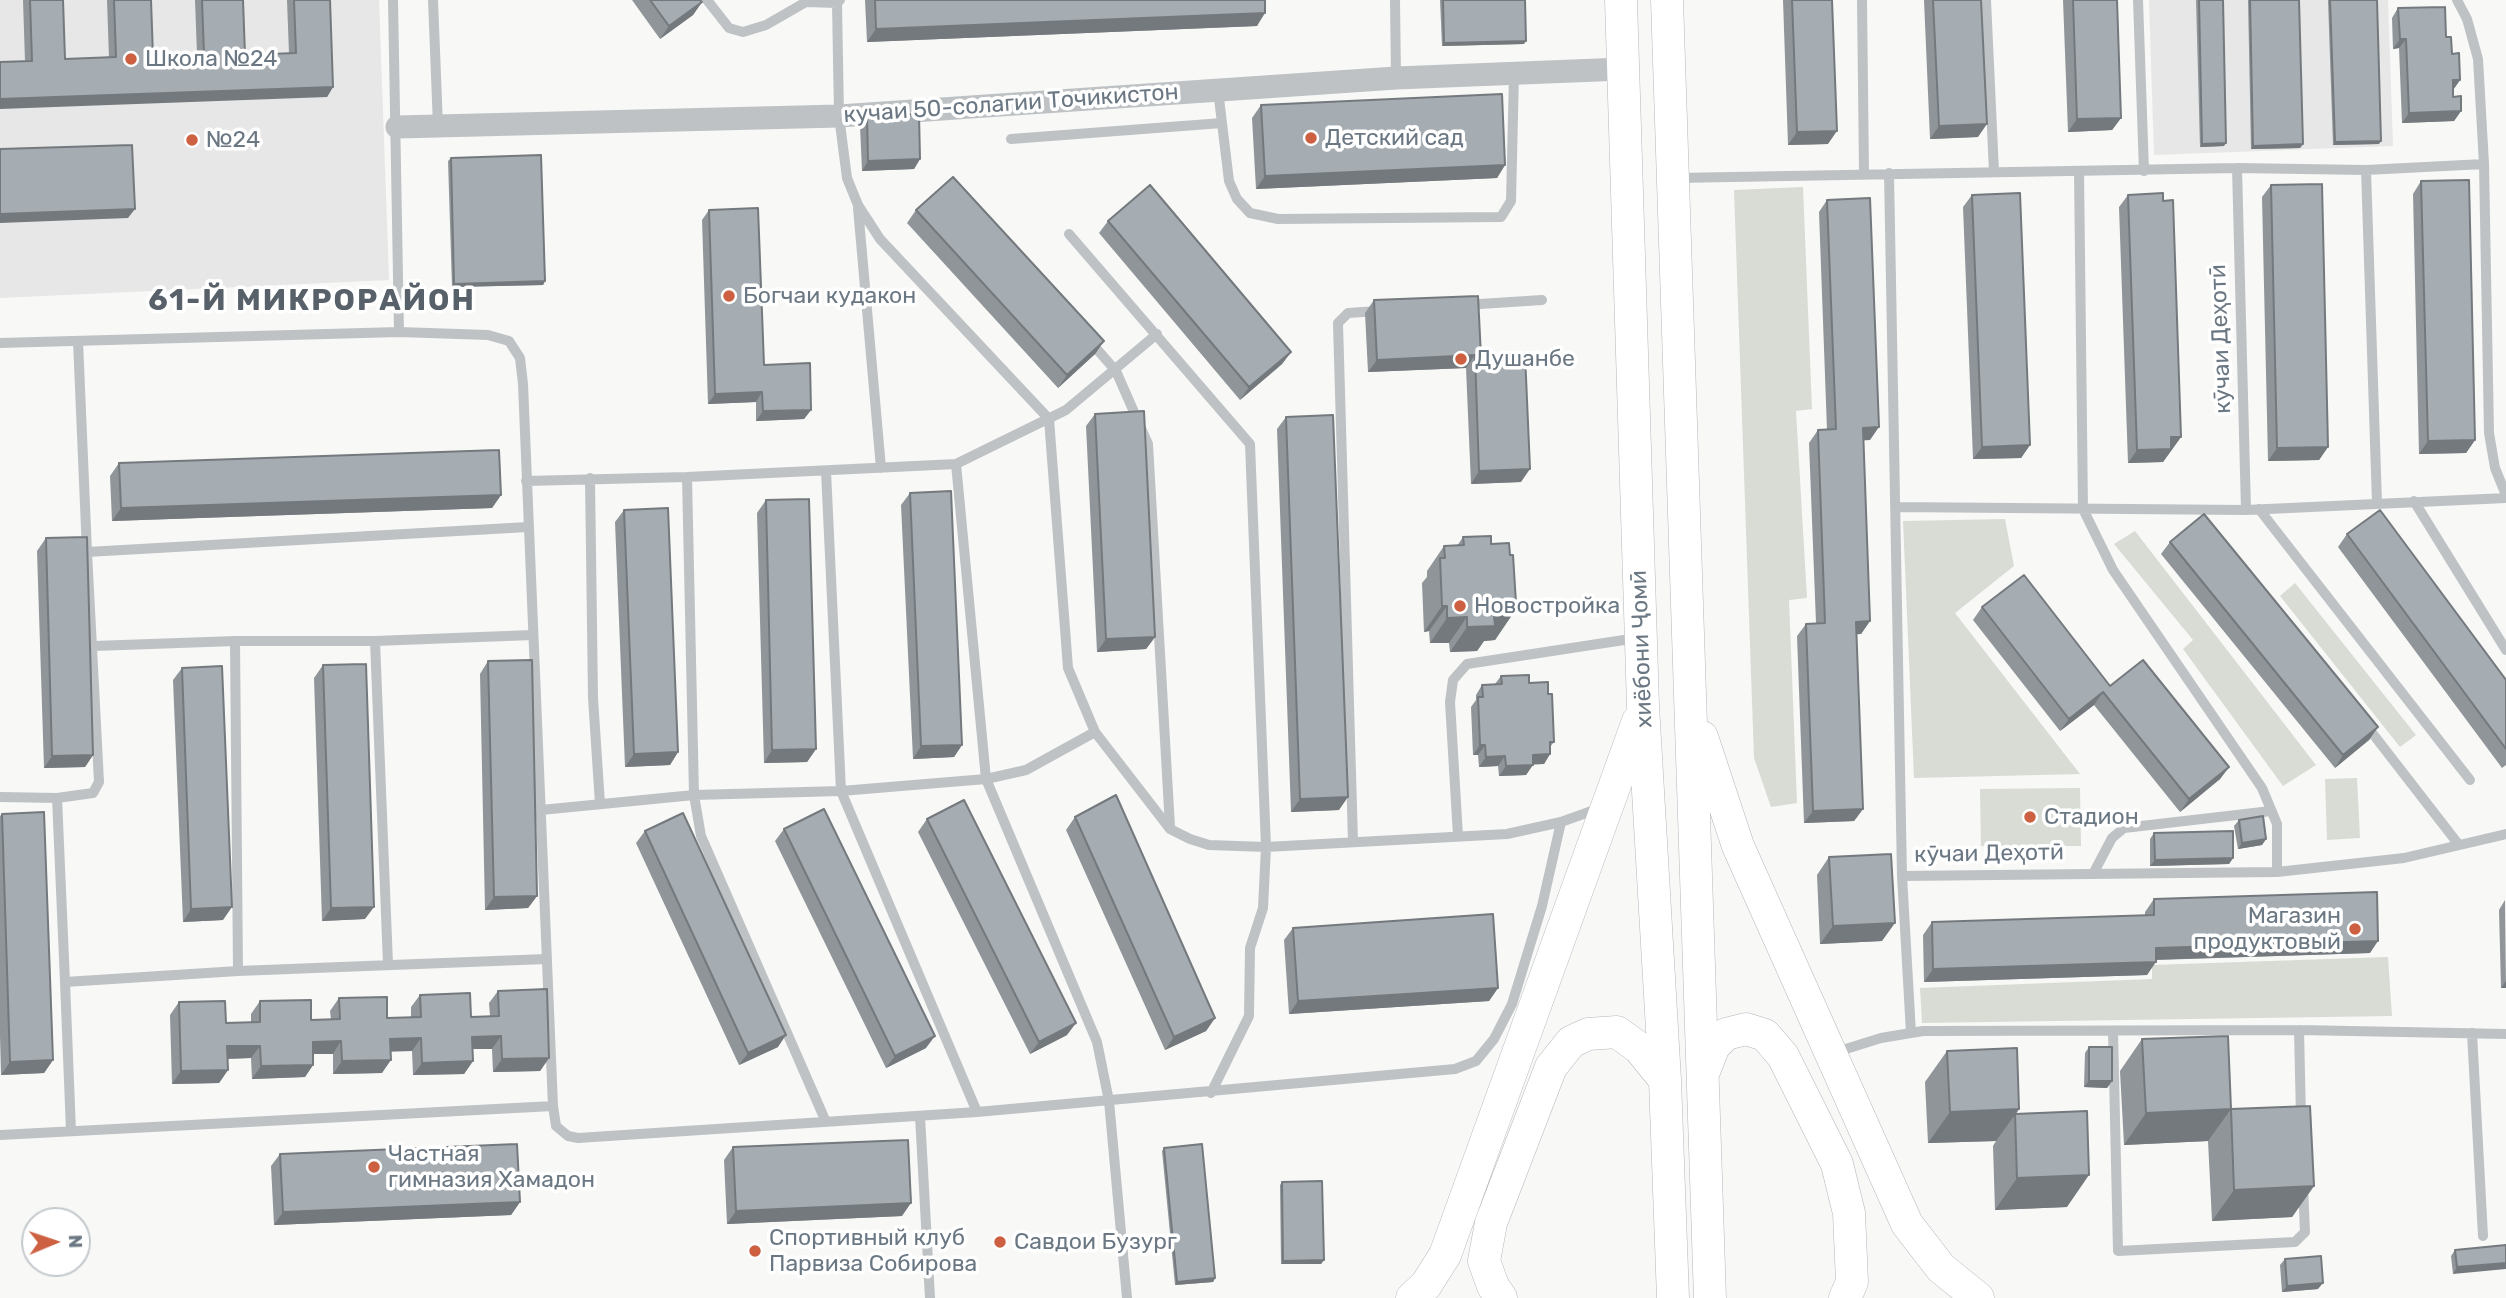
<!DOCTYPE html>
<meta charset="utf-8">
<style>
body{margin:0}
#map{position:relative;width:2506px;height:1298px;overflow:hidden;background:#f8f8f6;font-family:Rubik,sans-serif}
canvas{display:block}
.north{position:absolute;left:21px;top:1207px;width:70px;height:70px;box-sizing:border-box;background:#fff;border:2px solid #c4c9cd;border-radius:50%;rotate:88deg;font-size:19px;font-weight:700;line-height:28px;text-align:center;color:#6b7883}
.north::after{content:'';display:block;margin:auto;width:24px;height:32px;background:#cd6040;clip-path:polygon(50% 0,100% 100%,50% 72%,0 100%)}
</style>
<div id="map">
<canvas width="2506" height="1298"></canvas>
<div class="north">N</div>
</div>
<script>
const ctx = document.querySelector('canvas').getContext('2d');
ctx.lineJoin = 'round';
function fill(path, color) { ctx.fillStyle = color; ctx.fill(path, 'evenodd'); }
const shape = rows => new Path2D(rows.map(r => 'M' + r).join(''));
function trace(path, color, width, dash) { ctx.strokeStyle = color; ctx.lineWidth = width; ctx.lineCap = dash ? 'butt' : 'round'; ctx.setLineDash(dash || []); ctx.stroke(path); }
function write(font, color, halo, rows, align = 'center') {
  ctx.font = font + ' Rubik,sans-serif'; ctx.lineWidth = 7; ctx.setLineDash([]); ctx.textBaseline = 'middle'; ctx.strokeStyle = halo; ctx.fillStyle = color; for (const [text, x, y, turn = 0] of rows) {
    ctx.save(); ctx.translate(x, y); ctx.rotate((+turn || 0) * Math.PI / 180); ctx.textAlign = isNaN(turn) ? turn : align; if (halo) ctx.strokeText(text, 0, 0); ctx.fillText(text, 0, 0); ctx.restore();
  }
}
fill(shape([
 [0,0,379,0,389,280,0,298],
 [2149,0,2388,0,2393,146,2154,155]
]), '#e6e7e6');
fill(shape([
 [1803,187,1812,409,1796,411,1807,598,1789,600,1797,803,1771,807,1754,758,1734,190],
 [2005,519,2014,566,1955,613,2080,774,1914,778,1903,521],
 [2135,531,2316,765,2283,786,2183,649,2193,640,2114,544],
 [2295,583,2416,735,2400,747,2280,596],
 [2357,778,2360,838,2327,840,2325,779],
 [2080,788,2081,846,1981,846,1980,789],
 [2388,957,2392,1016,1922,1023,1920,988,2152,979,2152,965]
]), '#d8dcd5');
const secondary = shape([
 [1621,0,1643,706,1665,1080,1673,1298],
 [1667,0,1710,1298],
 [1702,737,1738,846,1907,1224,1941,1268,1978,1298],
 [1703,1074,1714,1046,1726,1034,1746,1029,1765,1035,1783,1056,1837,1164,1849,1213,1852,1282,1845,1298],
 [1412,1298,1426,1285,1445,1255,1638,721],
 [1501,1298,1493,1286,1484,1261,1491,1223,1551,1067,1571,1042,1588,1034,1617,1032,1639,1048,1665,1080]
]);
trace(secondary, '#b3b7bb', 33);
trace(shape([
 [393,0,399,332],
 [433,0,438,126],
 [707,0,729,28,743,32,766,25,806,2,837,3,840,0],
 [1395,0,1396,78],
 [1862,0,1864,173],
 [1986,0,1994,172],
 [2138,0,2144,171],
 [2457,0,2467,19,2478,59,2484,164,2489,433,2495,468,2506,495],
 [837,3,839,116,847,178,858,205,880,239,1049,419,1068,668,1095,732,1170,829,1190,839,1209,845,1266,847,1507,834,1561,822,1600,808],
 [1218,90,1229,181,1237,199,1250,213,1278,219,1501,217,1511,201,1514,74],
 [1011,139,1222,123],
 [2237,168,2246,510],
 [2366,170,2377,503],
 [2079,171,2083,509,2113,570,2262,788,2277,824,2277,872],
 [1889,173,1902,876,1911,1033],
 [1676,178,2237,168,2366,170,2484,164],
 [858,208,881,468],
 [1069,234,1250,444,1266,847,1263,908,1250,948,1249,1016,1211,1093],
 [1464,305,1542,300],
 [1088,339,1116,371,1148,444,1170,827],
 [78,341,87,552],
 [0,343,399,332,488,335,509,341,520,358,523,384,553,1106,556,1126,568,1136,578,1138,977,1112,1455,1069,1476,1061,1494,1039,1512,1004,1542,906,1561,822],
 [956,464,1066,410,1157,334],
 [826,471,841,791,977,1112],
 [687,477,694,795,701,836,826,1122],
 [590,478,593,698,600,804],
 [526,481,687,477,956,464,986,779,1097,1042,1109,1101,1127,1298],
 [2414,501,2506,650],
 [1895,507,2246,510,2506,498],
 [2259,509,2470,780],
 [235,641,238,971],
 [94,646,235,641,375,641],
 [2366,725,2459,845],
 [0,797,57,798,93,793,99,782,87,552,528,527],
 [57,798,65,982,238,971,546,959],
 [541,810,694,795,841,791,986,779,1026,770,1095,732],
 [1458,836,1450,702,1453,680,1467,664,1637,638],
 [1353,842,1338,323,1348,313,1378,311],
 [2093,874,2112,838,2124,828,2271,811],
 [1902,876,2277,872,2404,858,2506,834],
 [388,964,375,641,533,635],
 [65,982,71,1131],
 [2299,1030,2301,1118],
 [2113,1031,2118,1251,2295,1242,2305,1232,2303,1186],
 [2472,1033,2483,1236],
 [1833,1053,1881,1038,1923,1031,2299,1030,2506,1034],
 [920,1116,930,1298],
 [0,1135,553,1106]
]), '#bec2c5', 10);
trace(shape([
 [397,127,839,116,1396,78,1623,69]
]), '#bec2c5', 23);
trace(secondary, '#fff', 32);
fill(shape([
 [23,0,63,0,65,59,109,58,107,0,151,0,153,56,197,54,195,0,243,0,245,55,289,53,287,0,330,0,333,87,327,97,25,61],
 [632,0,700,0,702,2,693,15,660,39],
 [865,0,1265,0,1257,26,867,42],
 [1440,0,1525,0,1524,44,1442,46],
 [1783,0,1832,0,1828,144,1788,145],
 [1924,0,1981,0,1978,137,1930,139],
 [2063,0,2117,0,2121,118,2112,130,2068,132],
 [2196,0,2223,0,2224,146,2200,147],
 [2248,0,2299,0,2303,144,2300,148,2251,149],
 [2328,0,2377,0,2379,144,2333,145],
 [2398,8,2446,37,2460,80,2453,90,2453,97,2461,111,2454,121,2402,123,2399,48,2393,49,2392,18],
 [1261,105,1505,165,1497,178,1256,189,1252,118],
 [867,116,920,159,914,169,862,171,860,126],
 [451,158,545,281,543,285,452,287,448,161],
 [2421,181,2475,440,2466,453,2419,454,2413,194],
 [2271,185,2328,447,2319,460,2268,461,2262,197],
 [1972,195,2030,445,2021,458,1973,459,1963,207],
 [2128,195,2181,437,2163,462,2128,463,2119,207],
 [1827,200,1870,440,1863,440,1870,621,1861,634,1856,634,1863,809,1854,821,1804,823,1797,636,1806,624,1816,623,1809,443,1818,430,1827,430,1819,212],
 [709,210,764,365,811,410,804,419,756,421,756,402,708,404,702,220],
 [916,210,1104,341,1095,354,1058,388,907,223],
 [1108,221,1291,352,1282,364,1240,400,1099,233],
 [1374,300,1481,356,1521,482,1471,484,1466,368,1368,372,1365,313],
 [1095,414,1155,637,1146,649,1097,652,1086,426],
 [1286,417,1339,810,1291,812,1277,429],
 [119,463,501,495,492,508,112,521,110,476],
 [910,493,962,745,954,757,913,759,901,505],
 [766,500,816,749,807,762,764,763,757,513],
 [624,510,678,752,670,765,625,767,615,522],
 [2347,534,2506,680,2506,765,2502,768,2338,547],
 [1463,537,1491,544,1512,609,1512,615,1495,640,1484,641,1477,651,1450,652,1449,643,1430,643,1429,631,1424,632,1422,583,1427,577,1427,571,1444,546,1457,546],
 [46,538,93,755,85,767,44,768,37,551],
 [2170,542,2378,727,2369,740,2335,768,2161,554],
 [1982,607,2110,686,2229,767,2220,779,2180,812,2094,705,2060,731,1973,620],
 [488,661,537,896,528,908,485,910,480,674],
 [323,665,365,919,322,921,314,678],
 [182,668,223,920,183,922,173,680],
 [1501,676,1529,683,1548,694,1554,742,1550,747,1550,754,1544,764,1533,764,1526,775,1499,776,1498,766,1479,767,1478,755,1473,755,1471,707,1476,700,1476,695,1482,685,1495,684],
 [2,814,53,1060,44,1073,1,1075,0,1036,0,816],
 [1075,817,1215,1018,1206,1031,1165,1050,1066,830],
 [927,819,1067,1035,1030,1054,918,832],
 [2239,820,2266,839,2262,845,2238,849,2234,826],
 [784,829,926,1048,886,1068,775,841],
 [645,831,778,1047,739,1065,636,843],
 [2154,833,2233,858,2229,864,2150,866,2150,839],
 [1829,857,1882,941,1820,944,1817,875],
 [2154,899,2370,953,2156,960,2147,975,1924,982,1923,935,1932,922,2145,915,2145,912],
 [2505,900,2506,988,2501,988,2499,910],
 [1293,928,1498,988,1489,1001,1289,1014,1284,940],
 [498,991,549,1058,540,1071,493,1072,492,1049,473,1049,473,1061,464,1074,413,1075,412,1051,390,1051,382,1073,333,1074,333,1054,313,1054,313,1065,305,1077,252,1079,251,1058,227,1059,228,1070,219,1083,172,1084,170,1015,179,1002,226,1023,251,1023,251,1014,260,1001,311,1020,331,1019,330,1011,339,998,387,1018,411,1017,411,1007,420,995,471,1017,490,1016,489,1003],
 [2142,1039,2231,1109,2314,1186,2292,1217,2212,1221,2208,1141,2124,1145,2120,1071],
 [2089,1047,2112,1081,2107,1088,2084,1087,2085,1053],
 [1947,1051,2019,1109,2016,1114,2067,1207,1995,1210,1993,1146,1996,1141,1928,1143,1925,1082],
 [733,1147,902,1216,727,1224,724,1160],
 [1164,1148,1215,1278,1213,1282,1175,1285,1162,1151],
 [280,1154,520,1202,511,1215,274,1225,271,1166],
 [1282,1182,1324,1260,1321,1264,1281,1264,1280,1185],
 [2506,1245,2453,1274,2451,1256,2455,1250],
 [2285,1259,2318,1289,2282,1292,2280,1265]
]), '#8f9599');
fill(shape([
 [702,2,693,15,660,39,669,26],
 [1265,13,1257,26,867,42,876,29],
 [2400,39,2406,39,2399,48,2393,49],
 [1526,41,1524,44,1442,46,1444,43],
 [2453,80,2460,80,2453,90],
 [333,87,327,97,0,109,0,99],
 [2461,111,2454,121,2402,123,2409,113],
 [2121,118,2112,130,2068,132,2077,119],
 [1987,124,1978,137,1930,139,1939,126],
 [1837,131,1828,144,1788,145,1797,132],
 [2381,141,2379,144,2333,145,2335,142],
 [2226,143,2224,146,2200,147,2202,144],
 [2303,144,2300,148,2251,149,2253,146],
 [920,159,914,169,862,171,868,161],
 [1505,165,1497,178,1256,189,1265,176],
 [135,209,128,218,0,223,0,214],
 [545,281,543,285,452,287,454,284],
 [1104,341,1095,354,1058,388,1067,375],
 [1291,352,1282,364,1240,400,1249,387],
 [1475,355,1466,368,1368,372,1377,360],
 [762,392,756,402,708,404,715,394],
 [811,410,804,419,756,421,763,411],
 [1879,427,1870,440,1854,441,1863,428],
 [2171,437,2181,437,2163,462,2128,463,2137,450],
 [2475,440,2466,453,2419,454,2428,441],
 [2030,445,2021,458,1973,459,1982,447],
 [2328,447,2319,460,2268,461,2277,448],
 [1530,469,1521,482,1471,484,1479,471],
 [501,495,492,508,112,521,121,508],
 [1512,603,1516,603,1507,616,1512,615,1495,640,1484,641,1477,651,1450,652,1467,627,1494,616],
 [1442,606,1447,606,1429,631,1424,632],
 [1467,617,1449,643,1430,643,1447,618],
 [1870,621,1861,634,1847,635,1856,622],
 [1155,637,1146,649,1097,652,1106,639],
 [2103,692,2094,705,2060,731,2069,719],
 [2378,727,2369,740,2335,768,2343,755],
 [962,745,954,757,913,759,921,746],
 [1480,745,1485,745,1478,755,1473,755],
 [816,749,807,762,764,763,772,750],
 [678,752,670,765,625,767,634,754],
 [1550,754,1544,764,1526,765,1533,755],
 [93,755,85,767,44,768,52,756],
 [1505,756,1498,766,1479,767,1486,757],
 [1533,765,1526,775,1499,776,1506,766],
 [2229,767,2220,779,2180,812,2189,799],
 [1348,797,1339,810,1291,812,1300,799],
 [1863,809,1854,821,1804,823,1813,811],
 [2266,839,2262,845,2238,849,2242,843],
 [2233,858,2229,864,2150,866,2155,860],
 [537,896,528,908,485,910,494,897],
 [232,907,223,920,183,922,191,909],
 [374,907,365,919,322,921,331,908],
 [1895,923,1882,941,1820,944,1833,926],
 [2378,941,2370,953,2147,960,2156,948],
 [2156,962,2147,975,1924,982,1933,969],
 [2506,981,2506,988,2501,988],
 [1498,988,1489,1001,1289,1014,1298,1001],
 [1215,1018,1206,1031,1165,1050,1174,1037],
 [1076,1023,1067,1035,1030,1054,1039,1042],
 [786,1035,778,1047,739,1065,748,1053],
 [501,1036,492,1049,463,1049,472,1037],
 [935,1036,926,1048,886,1068,895,1056],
 [421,1038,412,1051,381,1052,390,1039],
 [341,1041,333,1054,304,1054,313,1042],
 [227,1046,260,1046,251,1058,218,1059],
 [549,1058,540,1071,493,1072,502,1059],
 [53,1060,44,1073,1,1075,10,1062],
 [391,1060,382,1073,333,1074,342,1061],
 [473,1061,464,1074,413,1075,422,1063],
 [313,1065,305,1077,252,1079,261,1066],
 [228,1070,219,1083,172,1084,181,1071],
 [2089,1081,2112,1081,2107,1088,2084,1087],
 [2019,1109,1996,1141,1928,1143,1950,1112],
 [2231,1109,2208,1141,2124,1145,2146,1113],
 [2089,1175,2067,1207,1995,1210,2017,1178],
 [2314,1186,2292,1217,2212,1221,2234,1190],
 [520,1202,511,1215,274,1225,283,1212],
 [911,1203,902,1216,727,1224,736,1211],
 [1324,1260,1321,1264,1281,1264,1283,1261],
 [2506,1263,2506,1269,2453,1274,2457,1267],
 [1215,1278,1213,1282,1175,1285,1177,1282],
 [2323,1283,2318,1289,2282,1292,2287,1286]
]), '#74797d');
const building = shape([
 [30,0,63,0,65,59,116,57,114,0,151,0,153,56,204,54,202,0,243,0,245,55,296,53,294,0,330,0,333,87,0,99,0,62,32,61,30,0],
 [650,0,700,0,702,2,669,26,650,0],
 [875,0,1265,0,1265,13,876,29,875,0],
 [1443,0,1525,0,1526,41,1444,43,1443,0],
 [1792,0,1832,0,1837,131,1797,132,1792,0],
 [1933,0,1981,0,1987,124,1939,126,1933,0],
 [2073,0,2117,0,2121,118,2077,119,2073,0],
 [2199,0,2223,0,2226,143,2202,144,2199,0],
 [2250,0,2299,0,2303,144,2253,146,2250,0],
 [2330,0,2377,0,2381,141,2335,142,2330,0],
 [2445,7,2446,37,2451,37,2452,54,2459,53,2460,80,2453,80,2453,97,2461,96,2461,111,2409,113,2406,39,2400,39,2398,8,2445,7],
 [1502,94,1505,165,1265,176,1261,105,1502,94],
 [919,114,920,159,868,161,867,116,919,114],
 [132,145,135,209,0,214,0,149,132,145],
 [541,155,545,281,454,284,451,158,541,155],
 [953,177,1104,341,1067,375,916,210,953,177],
 [2469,180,2475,440,2428,441,2421,181,2469,180],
 [2322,184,2328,447,2277,448,2271,185,2322,184],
 [1150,185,1291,352,1249,387,1108,221,1150,185],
 [2020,193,2030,445,1982,447,1972,195,2020,193],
 [2163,193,2163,201,2173,200,2181,437,2171,437,2171,449,2137,450,2128,195,2163,193],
 [1870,198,1879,427,1863,428,1870,621,1856,622,1863,809,1813,811,1806,624,1825,623,1818,430,1836,429,1827,200,1870,198],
 [758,208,764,365,810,363,811,410,763,411,762,392,715,394,709,210,758,208],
 [1478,296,1481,356,1525,354,1530,469,1479,471,1475,355,1377,360,1374,300,1478,296],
 [1144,411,1155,637,1106,639,1095,414,1144,411],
 [1333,415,1348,797,1300,799,1286,417,1333,415],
 [499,450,501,495,121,508,119,463,499,450],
 [951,491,962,745,921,746,910,493,951,491],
 [809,499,816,749,772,750,766,500,809,499],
 [668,508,678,752,634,754,624,510,668,508],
 [2380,510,2506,680,2506,749,2347,534,2380,510],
 [2204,514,2378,727,2343,755,2170,542,2204,514],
 [1491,536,1491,544,1509,543,1510,555,1513,555,1516,603,1512,603,1512,615,1494,616,1495,626,1467,627,1467,617,1447,618,1447,606,1442,606,1440,558,1445,558,1444,546,1464,545,1463,537,1491,536],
 [87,537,93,755,52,756,46,538,87,537],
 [2024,575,2110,686,2143,660,2229,767,2189,799,2103,692,2069,719,1982,607,2024,575],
 [532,660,537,896,494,897,488,661,532,660],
 [366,664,374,907,331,908,323,665,366,664],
 [222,666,232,907,191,909,182,668,222,666],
 [1529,675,1529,683,1548,682,1548,694,1552,694,1554,742,1550,742,1550,754,1533,755,1533,765,1506,766,1505,756,1486,757,1485,745,1480,745,1478,697,1483,697,1482,685,1502,684,1501,676,1529,675],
 [1116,795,1215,1018,1174,1037,1075,817,1116,795],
 [964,800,1076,1023,1039,1042,927,819,964,800],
 [824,809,935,1036,895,1056,784,829,824,809],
 [44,812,53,1060,10,1062,2,814,44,812],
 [683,813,786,1035,748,1053,645,831,683,813],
 [2263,816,2266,839,2242,843,2239,820,2263,816],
 [2233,831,2233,858,2155,860,2154,833,2233,831],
 [1891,854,1895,923,1833,926,1829,857,1891,854],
 [2377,892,2378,941,2156,948,2156,962,1933,969,1932,922,2154,915,2154,899,2377,892],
 [1493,914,1498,988,1298,1001,1293,928,1493,914],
 [547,989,549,1058,502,1059,501,1036,472,1037,473,1061,422,1063,421,1038,390,1039,391,1060,342,1061,341,1041,313,1042,313,1065,261,1066,260,1046,227,1046,228,1070,181,1071,179,1002,225,1001,226,1023,260,1022,260,1001,311,1000,311,1020,340,1019,339,998,387,997,387,1018,421,1017,420,995,470,993,471,1017,499,1016,498,991,547,989],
 [2228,1036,2231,1109,2146,1113,2142,1039,2228,1036],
 [2089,1047,2112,1047,2112,1081,2089,1081,2089,1047],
 [2017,1048,2019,1109,1950,1112,1947,1051,2017,1048],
 [2310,1106,2314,1186,2234,1190,2231,1109,2310,1106],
 [2087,1111,2089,1175,2017,1178,2015,1114,2087,1111],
 [908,1140,911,1203,736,1211,733,1147,908,1140],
 [517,1144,520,1202,283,1212,280,1154,517,1144],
 [1202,1144,1215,1278,1177,1282,1164,1148,1202,1144],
 [1322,1181,1324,1260,1283,1261,1282,1182,1322,1181],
 [2506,1245,2506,1263,2457,1267,2455,1250,2506,1245],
 [2321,1256,2323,1283,2287,1286,2285,1259,2321,1256]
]);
fill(building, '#a6adb2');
trace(building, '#74797d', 2);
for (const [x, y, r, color] of [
 [131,59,7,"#cd6040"],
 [1311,138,7,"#cd6040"],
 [192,140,7,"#cd6040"],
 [729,296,7,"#cd6040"],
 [1461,359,7,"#cd6040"],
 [1460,606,7,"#cd6040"],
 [2030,817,7,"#cd6040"],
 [2355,929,7,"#cd6040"],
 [374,1167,7,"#cd6040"],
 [1000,1242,7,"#cd6040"],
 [755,1251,7,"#cd6040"]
]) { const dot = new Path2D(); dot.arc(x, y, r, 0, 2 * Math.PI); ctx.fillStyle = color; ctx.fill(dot); trace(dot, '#fff', 2.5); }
write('23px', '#6b7883', '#fff', [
 ["Школа №24",145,59],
 ["Детский сад",1325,138],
 ["№24",206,140],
 ["Богчаи кудакон",743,296],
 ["Душанбе",1475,359],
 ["Новостройка",1474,606],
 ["Стадион",2044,817],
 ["Магазин",2341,916,"right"],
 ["продуктовый",2341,942,"right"],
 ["Частная",388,1154],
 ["гимназия Хамадон",388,1180],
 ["Спортивный клуб",769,1238],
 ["Парвиза Собирова",769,1264],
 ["Савдои Бузург",1014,1242]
], 'left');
write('23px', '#6b7883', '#fff', [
 ["кучаи 50-солагии Точикистон",1011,104,-4],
 ["кӯчаи Деҳотӣ",2221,339,-92],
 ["хиёбони Ҷомӣ",1642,649,-92],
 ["кӯчаи Деҳотӣ",1989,854,-1]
]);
ctx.letterSpacing = '2px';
write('bold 30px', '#586169', '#fff', [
 ["61-Й МИКРОРАЙОН",312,301]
]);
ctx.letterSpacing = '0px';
</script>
